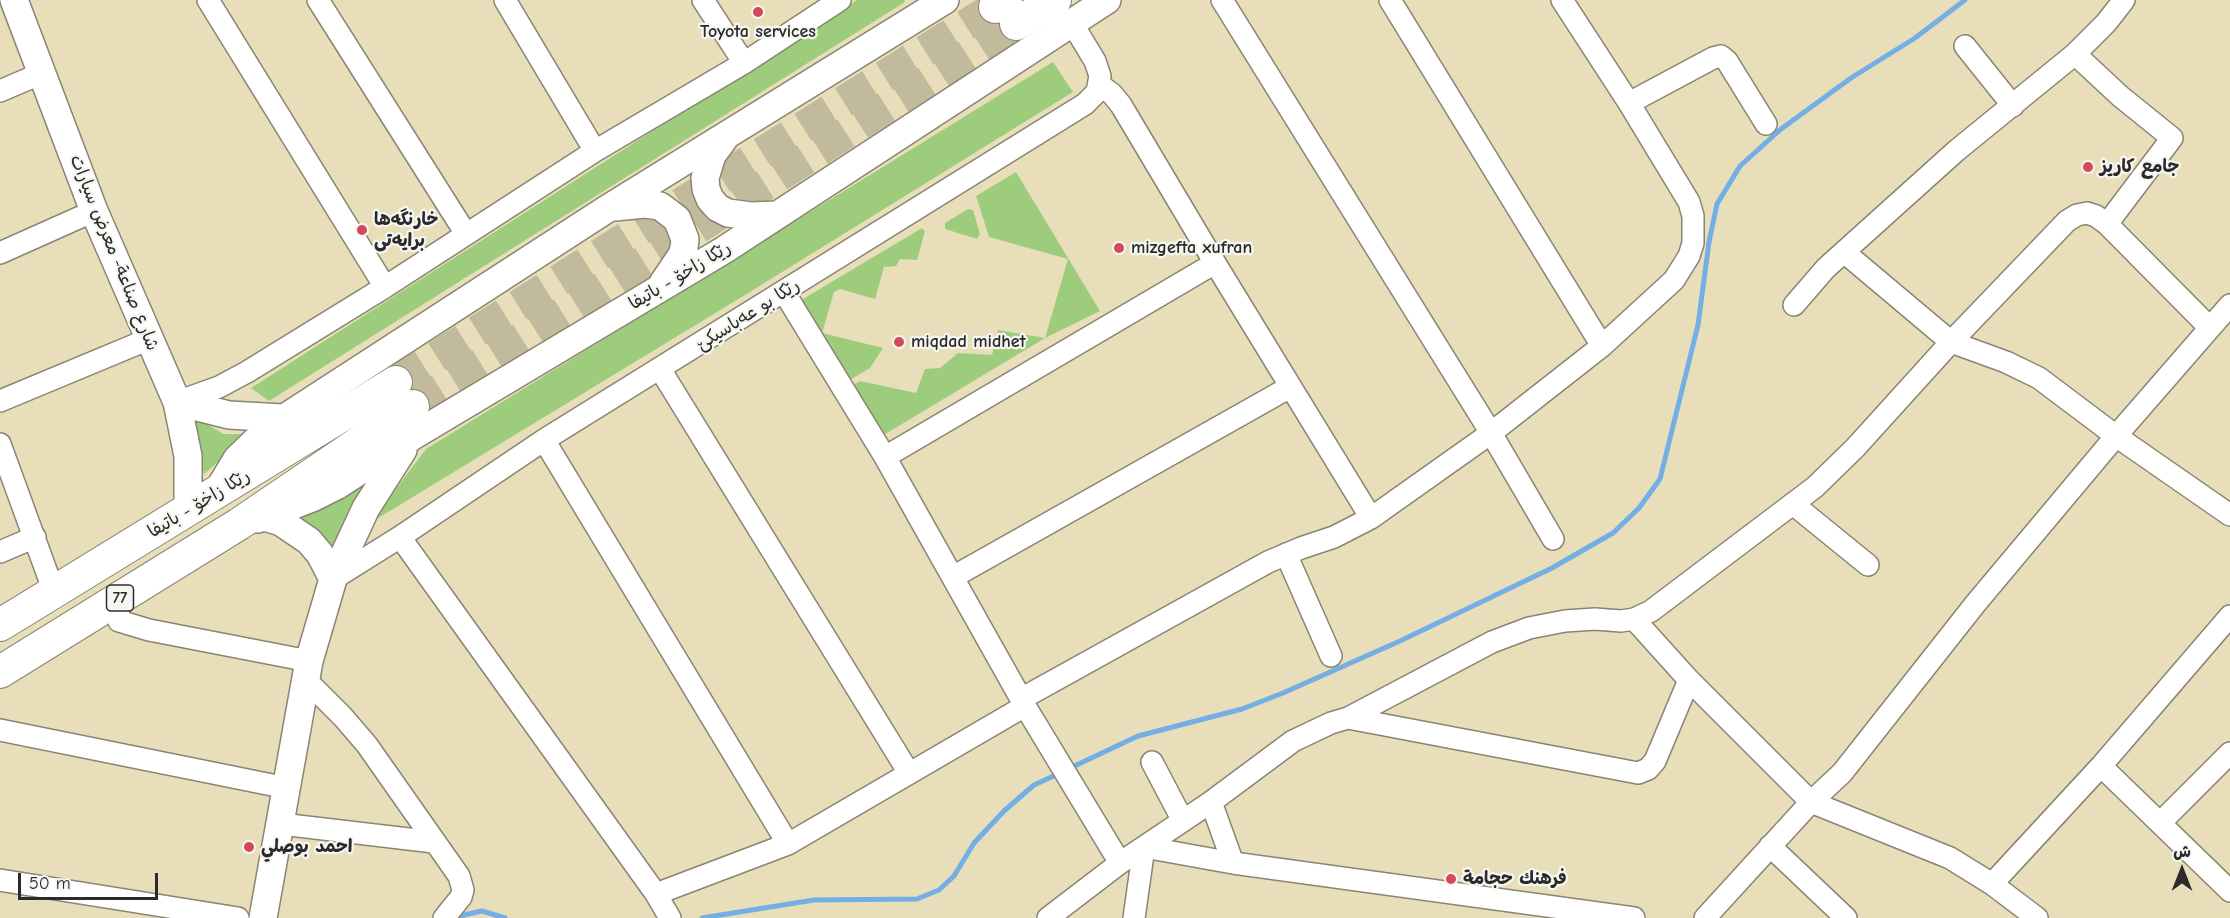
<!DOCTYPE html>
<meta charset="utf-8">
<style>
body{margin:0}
#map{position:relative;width:2230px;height:918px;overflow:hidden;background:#e8deb9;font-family:"Comic Neue","Playpen Sans Arabic",sans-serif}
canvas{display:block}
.north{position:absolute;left:2152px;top:840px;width:60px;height:60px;-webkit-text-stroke:4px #f6f6f2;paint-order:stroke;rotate:0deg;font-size:16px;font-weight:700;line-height:24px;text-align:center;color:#2b2b2b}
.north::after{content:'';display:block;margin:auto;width:21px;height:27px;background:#2b2b2b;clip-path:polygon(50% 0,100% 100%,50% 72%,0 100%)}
.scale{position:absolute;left:18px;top:873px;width:140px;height:27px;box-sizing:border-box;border:3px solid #2b2b2b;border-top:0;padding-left:8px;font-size:18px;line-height:21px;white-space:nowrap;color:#2b2b2b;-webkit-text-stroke:4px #f6f6f2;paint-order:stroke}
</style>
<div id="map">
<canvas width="2230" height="918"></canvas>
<div class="north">ش</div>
<div class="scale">50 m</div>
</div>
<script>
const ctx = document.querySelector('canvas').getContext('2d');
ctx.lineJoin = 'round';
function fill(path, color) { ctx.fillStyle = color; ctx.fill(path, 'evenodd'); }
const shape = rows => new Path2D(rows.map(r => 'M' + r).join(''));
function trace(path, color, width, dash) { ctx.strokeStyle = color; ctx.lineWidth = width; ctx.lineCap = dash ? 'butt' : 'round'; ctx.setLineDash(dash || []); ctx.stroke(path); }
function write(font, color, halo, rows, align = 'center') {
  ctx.font = font + ' "Comic Neue","Playpen Sans Arabic",sans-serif'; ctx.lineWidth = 4.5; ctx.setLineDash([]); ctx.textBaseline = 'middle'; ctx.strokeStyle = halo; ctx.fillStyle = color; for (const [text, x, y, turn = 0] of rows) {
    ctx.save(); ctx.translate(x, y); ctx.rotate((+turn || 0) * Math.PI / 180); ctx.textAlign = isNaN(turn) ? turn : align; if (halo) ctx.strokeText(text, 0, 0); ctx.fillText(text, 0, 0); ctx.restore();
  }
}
fill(shape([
 [857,0,904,0,905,2,269,401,251,388],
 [1053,62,1073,92,745,295,370,523,426,449],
 [1016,172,1100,311,1045,338,882,436,852,386,860,381,916,393,925,369,940,368,958,353,992,355,998,330,1045,338,1068,259,989,237,976,196],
 [968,209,973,210,980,234,977,239,945,229,945,223],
 [922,228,925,231,917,260,900,259,896,266,884,267,875,299,840,289,834,292,822,333,883,348,870,368,846,382,798,302],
 [198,418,223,434,250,434,204,474,191,426],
 [367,477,332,557,289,517]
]), '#9dcd7c');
trace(shape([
 [1068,769,1138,736,1242,709,1283,693,1400,641,1552,568,1613,533,1639,508,1660,479,1698,325,1709,242,1717,204,1740,166,1781,129,1851,78,1915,38,1965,0],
 [460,918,464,915,482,911,505,918],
 [702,918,814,900,917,899,939,890,954,876,974,843,1004,811,1034,785,1060,773]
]), '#73aee4', 5);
trace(shape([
 [396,382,995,7],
 [413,406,666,248,1016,24]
]), '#c2ba9d', 32, [32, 16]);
const minor = shape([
 [208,0,385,287],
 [318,0,466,234],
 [505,0,595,151],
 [703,0,744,63],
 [1222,0,1491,433,1553,539],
 [1390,0,1602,346],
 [1965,46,2013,106],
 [2075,54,2120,96,2172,138,2107,224],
 [1100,85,1112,94,1121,105,1215,263,1371,518],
 [0,91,42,73],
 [1629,103,1713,58,1721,56,1727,61,1766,124],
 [1844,252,1951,342,2006,362,2039,378,2116,436,2230,515],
 [0,253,94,211],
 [784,292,885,457,1025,706,1120,863],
 [1794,305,1826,268,1956,151,2075,54,2106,23,2124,0],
 [660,369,909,773],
 [0,401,149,339],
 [177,402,219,387,247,372,385,287,595,151,744,63,840,0],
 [544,440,788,844],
 [0,444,54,592],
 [885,457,1215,263],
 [1793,504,1868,565],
 [400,537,656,894,670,918],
 [0,552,35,537],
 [1286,554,1331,656],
 [953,577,1290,387],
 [333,579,400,537,544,440,1085,104,1097,92,1100,76,1095,61,1072,23],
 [118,599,119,621,149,630,309,661],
 [1634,619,1689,680,1811,802,1950,858,1992,884,2037,918],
 [307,681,343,717,367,745,459,876,463,890,461,897,444,918],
 [1021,699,1268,562,1301,548,1334,537,1371,518,1491,433,1602,346,1674,280,1689,256,1693,243,1693,216,1689,202,1629,103,1562,0],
 [1348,718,1492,642,1529,628,1565,621,1595,619,1621,621,1634,619,1651,611,1815,487,1855,448,1951,342,2067,221,2077,215,2087,213,2096,216,2107,224,2210,328],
 [0,730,287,788],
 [1152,762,1183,821],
 [2101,766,2230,891],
 [1211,802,1233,863],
 [2160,823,2230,753],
 [281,824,434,842],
 [1770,846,1846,918],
 [1144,847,1233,863,1634,918],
 [0,880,238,918],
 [1992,884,2101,766,2230,616],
 [656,894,788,844,1025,706],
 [1048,918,1120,863,1211,802,1293,741,1331,723,1348,718,1638,773,1648,769,1655,761,1689,680],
 [1134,918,1144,847],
 [1705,918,1811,802,1842,773,1976,603,2116,436,2230,305]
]);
const major = shape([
 [14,0,94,211,177,402,188,456,188,511],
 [724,139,712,155,705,178,706,189,710,199,718,208,728,213,751,216,776,215],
 [615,207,645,204,660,206,677,219,685,239,684,248,682,255,663,283],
 [177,402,229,415,283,418],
 [217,492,237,459,269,428,607,209,945,0],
 [265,517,281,522,309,541,320,554,333,579],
 [258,519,312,498,338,485,413,436,724,250,1107,0],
 [263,918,309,661,333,579,366,508,403,450]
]);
const highway = shape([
 [995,7,1006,0],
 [1016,24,1055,0],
 [0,625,396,382],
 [0,672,239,524,413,406]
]);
trace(minor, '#8a8472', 24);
trace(major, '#8a8472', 30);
trace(highway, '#8a8472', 34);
trace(minor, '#fff', 21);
trace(major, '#fff', 27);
trace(highway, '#fff', 32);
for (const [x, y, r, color] of [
 [758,12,6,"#d1495b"],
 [2088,167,6,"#d1495b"],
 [362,230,6,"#d1495b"],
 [1119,248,6,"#d1495b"],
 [899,342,6,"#d1495b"],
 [249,847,6,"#d1495b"],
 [1451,879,6,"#d1495b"]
]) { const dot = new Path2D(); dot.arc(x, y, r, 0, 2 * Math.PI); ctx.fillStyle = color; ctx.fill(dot); trace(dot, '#f6f6f2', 2); }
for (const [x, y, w] of [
 [120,598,27]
]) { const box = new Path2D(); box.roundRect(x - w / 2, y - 13, w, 26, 4.5); ctx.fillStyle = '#f6f6f2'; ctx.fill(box); trace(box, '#2b2b2b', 1.5); }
write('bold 16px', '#2b2b2b', null, [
 ["77",120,598]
]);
write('bold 18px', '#2b2b2b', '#f6f6f2', [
 ["Toyota services",758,32,"center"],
 ["جامع كاريز",2100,167],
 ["خارنگه‌ها",374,220],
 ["برايه‌تى",374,241],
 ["mizgefta xufran",1131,248],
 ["miqdad midhet",911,342],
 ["احمد بوصلي",261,847],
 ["فرهنك حجامة",1463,879]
], 'left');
write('18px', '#2b2b2b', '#f6f6f2', [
 ["شارع صناعة- معرض سيارات",114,253,68],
 ["رێکا زاخۆ - باتیفا",680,276,-31],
 ["رێكا بو عه‌باسيكێ",748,315,-32],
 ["رێکا زاخۆ - باتیفا",199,504,-31]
]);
</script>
